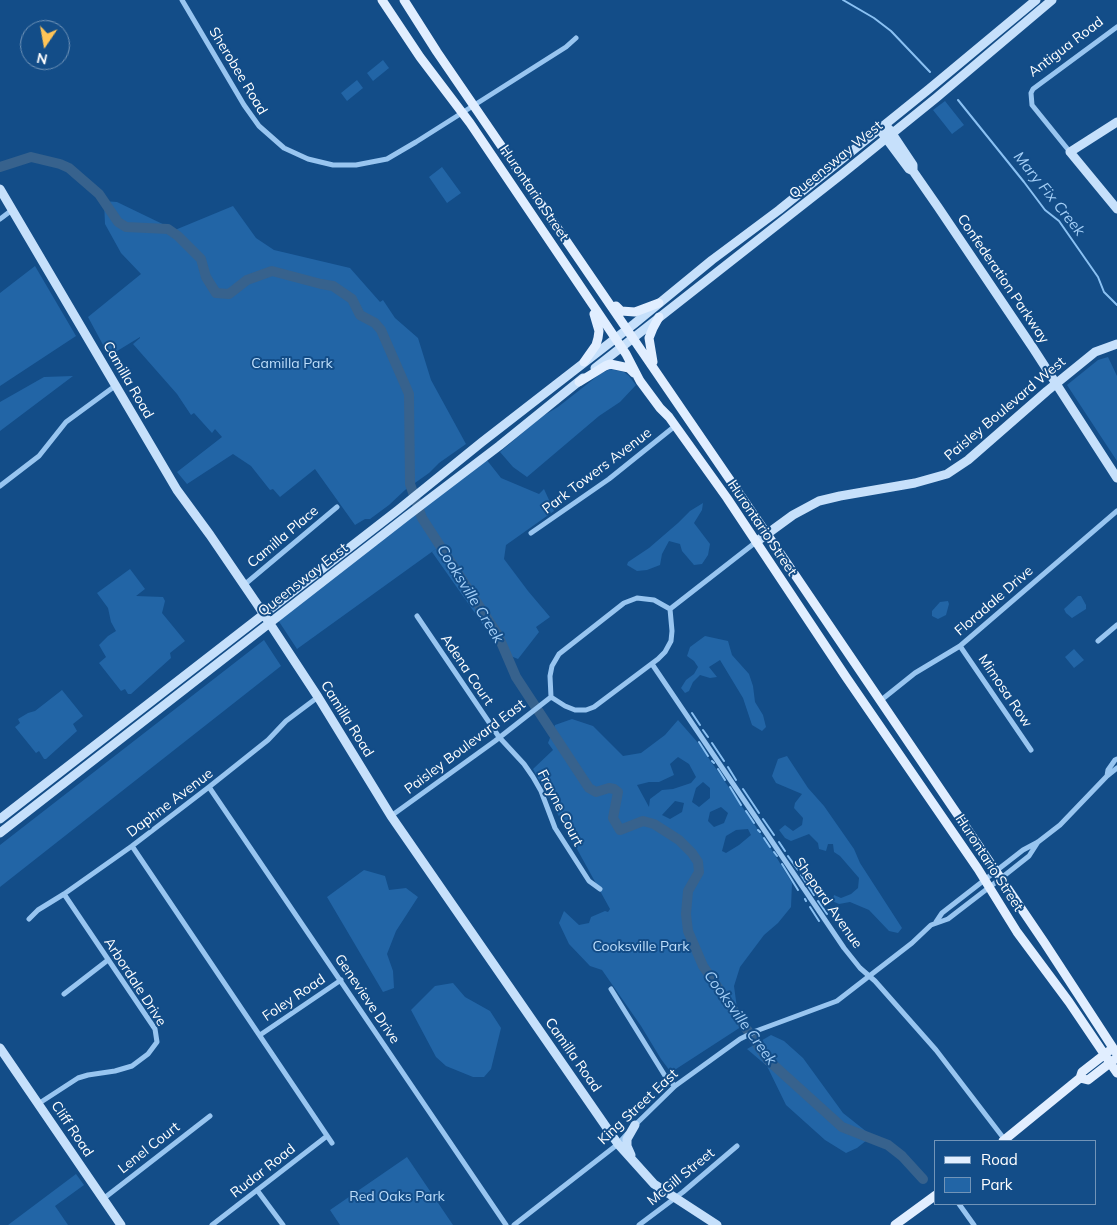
<!DOCTYPE html>
<style>
body{margin:0}
#map{position:relative;width:1117px;height:1225px;overflow:hidden;background:#134d88;font-family:Mulish,sans-serif}
canvas{display:block}
.legend{position:absolute;left:934px;top:1140px;width:162px;height:65px;box-sizing:border-box;background:#134d88;border:1px solid #7194b8;margin:0;padding:6px 9px;list-style:none;font-size:15px;color:#fff}
.legend li{display:flex;align-items:center;gap:10px;height:25px}
.legend b{width:25px;border:1px solid #7194b8}
.north{position:absolute;left:20px;top:20px;width:50px;height:50px;box-sizing:border-box;background:#134d88;border:1px solid #7194b8;border-radius:50%;rotate:192deg;font-size:14px;font-weight:700;line-height:20px;text-align:center;color:#fff}
.north::after{content:'';display:block;margin:auto;width:18px;height:22px;background:#ffc457;clip-path:polygon(50% 0,100% 100%,50% 72%,0 100%)}
</style>
<div id="map">
<canvas width="1117" height="1225"></canvas>
<ul class="legend">
<li><b style="height:6px;background:#e1eeff"></b>Road</li>
<li><b style="height:14px;background:#2265a6"></b>Park</li>
</ul>
<div class="north">N</div>
</div>
<script>
const ctx = document.querySelector('canvas').getContext('2d');
ctx.lineJoin = 'round';
function fill(path, color) { ctx.fillStyle = color; ctx.fill(path, 'evenodd'); }
const shape = rows => new Path2D(rows.map(r => 'M' + r).join(''));
function trace(path, color, width, dash) { ctx.strokeStyle = color; ctx.lineWidth = width; ctx.lineCap = dash ? 'butt' : 'round'; ctx.setLineDash(dash || []); ctx.stroke(path); }
function write(font, color, halo, rows, align = 'center') {
  ctx.font = font + ' Mulish,sans-serif'; ctx.lineWidth = 4; ctx.setLineDash([]); ctx.textBaseline = 'middle'; ctx.strokeStyle = halo; ctx.fillStyle = color; for (const [text, x, y, turn = 0] of rows) {
    ctx.save(); ctx.translate(x, y); ctx.rotate((+turn || 0) * Math.PI / 180); ctx.textAlign = isNaN(turn) ? turn : align; if (halo) ctx.strokeText(text, 0, 0); ctx.fillText(text, 0, 0); ctx.restore();
  }
}
fill(shape([
 [383,60,389,68,373,81,367,73],
 [357,80,363,88,347,101,341,93],
 [945,101,964,125,952,134,933,110],
 [442,167,461,193,447,203,429,177],
 [104,201,117,202,175,230,233,206,256,238,274,250,350,268,380,302,383,300,395,318,418,338,431,380,466,444,439,463,429,473,405,490,389,505,370,519,365,519,355,525,315,469,280,497,273,489,270,490,251,466,233,454,187,484,177,472,222,437,215,429,212,433,194,413,191,415,177,394,133,344,140,338,140,337,109,356,88,317,141,274,121,253,105,224],
 [35,266,76,336,0,386,0,293],
 [1108,357,1117,376,1117,461,1067,385,1098,360],
 [610,369,624,372,629,376,636,385,620,402,599,416,527,477,513,467,500,452,541,417,558,407,600,374],
 [73,376,0,431,0,402,44,377],
 [486,459,501,478,539,494,544,489,554,511,506,545,504,559,528,591,550,617,536,627,539,632,518,659,503,653,432,552,440,546,297,649,278,620],
 [703,503,702,510,694,523,710,544,708,555,702,564,694,565,682,551,680,544,669,541,662,554,660,565,647,570,637,571,627,565,628,562,649,548,678,523,690,511],
 [130,569,145,589,136,596,163,597,165,601,162,613,185,641,170,653,171,658,131,694,128,694,125,689,121,691,99,663,106,657,99,645,108,636,116,631,111,622,108,608,97,593],
 [1078,596,1081,596,1086,605,1086,609,1072,618,1066,613,1064,609],
 [948,601,949,604,946,615,938,619,932,616,932,611,940,602],
 [705,636,728,641,732,655,749,674,753,686,755,702,763,715,766,727,762,731,752,725,743,698,720,660,709,667,717,677,710,678,700,675,693,682,689,691,685,693,681,688,686,680,694,674,698,667,694,661,687,656,690,647],
 [264,640,281,666,0,887,0,845],
 [1074,649,1084,660,1074,668,1065,657],
 [62,690,83,716,73,724,77,731,46,759,44,759,39,751,36,753,15,727,20,723,18,719,28,713,35,711],
 [572,719,593,726,623,756,641,753,665,735,678,720,699,744,772,850,792,883,791,907,778,923,764,935,740,967,734,986,737,1008,747,1023,673,1071,670,1071,661,1059,641,1026,602,970,590,966,569,944,559,923,564,911,579,925,589,923,591,917,605,911,608,912,610,909,533,769,553,750,548,743,555,725],
 [678,757,689,764,696,777,691,783,673,789,662,790,650,799,649,807,637,785,649,782,659,782,674,775,670,764],
 [703,782,710,788,710,798,699,807,692,802,696,788],
 [675,801,684,803,682,812,670,819,662,815],
 [721,807,728,813,724,823,714,827,708,821,710,812],
 [748,829,751,835,739,845,726,853,722,851,726,836,736,830],
 [787,756,808,788,824,806,854,849,860,863,902,928,898,933,889,931,869,910,850,902,839,904,832,901,834,895,841,898,851,894,858,888,859,878,840,856,834,852,833,844,828,844,826,851,819,849,818,843,809,834,791,841,785,838,779,830,785,825,793,831,802,825,803,818,794,808,795,803,802,794,776,783,772,776,778,759],
 [364,870,385,876,389,890,406,888,418,897,396,931,387,954,393,971,394,988,383,992,327,897],
 [453,983,465,997,490,1011,501,1028,491,1069,484,1077,473,1077,446,1066,436,1057,411,1010,435,986],
 [771,1035,784,1041,803,1058,843,1113,872,1136,857,1148,846,1153,825,1140,786,1105,767,1066,747,1049],
 [407,1157,453,1225,340,1225,330,1210],
 [76,1174,84,1185,55,1206,68,1225,8,1225]
]), '#2265a6');
trace(shape([
 [843,0,874,18,891,31,930,72],
 [958,100,1024,182,1045,210,1059,221,1098,277,1104,292,1117,305],
 [692,713,700,725],
 [703,730,708,737],
 [699,742,708,756],
 [712,743,724,761],
 [712,761,714,763],
 [728,767,736,780],
 [718,769,725,780],
 [730,787,741,805],
 [743,789,759,813],
 [746,811,754,823],
 [763,819,774,835],
 [758,830,760,832],
 [764,838,770,847],
 [779,842,785,851],
 [774,852,777,856],
 [788,856,798,870],
 [782,864,798,890],
 [801,875,814,895],
 [805,899,806,901],
 [818,901,827,914],
 [810,907,819,921]
]), '#8ac1f3', 2);
trace(shape([
 [0,167,31,157,60,164,69,168,99,194,118,222,126,227,168,229,178,236,201,259,206,277,216,293,229,294,247,280,272,271,321,284,333,286,352,299,360,315,375,323,381,330,409,394,410,484,422,518,498,635,516,677,589,788,596,792,609,788,614,789,618,792,613,818,620,830,643,821,654,824,679,840,692,853,698,862,699,872,688,891,686,914,688,931,703,966,768,1060,842,1127,888,1145,902,1156,923,1179]
]), '#37628d', 10);
trace(shape([
 [182,0,244,105,259,126,284,148,308,159,333,165,356,165,387,159,416,142,566,47,576,38],
 [1070,152,1032,105,1031,93,1033,89,1117,27],
 [0,219,12,210],
 [0,486,39,456,66,422,115,386],
 [531,533,609,479,675,426],
 [244,585,337,507],
 [637,598,654,600,670,609,672,631,671,641,665,652,658,659,594,707,586,710,575,710,565,706,551,697,550,676,552,666,559,654,624,603,637,598],
 [670,609,756,542],
 [417,616,499,737,524,764,533,777,541,791,555,828,589,881,600,889],
 [1098,641,1117,625],
 [960,646,1031,750],
 [652,664,844,948,860,968,875,981,936,1050,1005,1140],
 [880,701,915,673,960,646,1117,511],
 [1107,776,1108,770,1115,760,1117,759],
 [209,787,506,1225],
 [391,816,495,741,551,697],
 [132,846,332,1143],
 [29,919,38,910,64,894,132,846,209,787,268,740,286,721,318,697],
 [936,922,942,913,1023,850,1038,842,1060,825,1107,776,1117,768],
 [611,989,667,1079,675,1086],
 [64,994,108,960],
 [260,1035,341,980],
 [38,1104,78,1078,88,1075,115,1071,132,1066,148,1054,157,1042,155,1029,64,894],
 [634,1126,675,1086,740,1039,756,1031,837,1001,912,943,931,925,948,919,1000,879,1029,856,1038,842],
 [257,1190,283,1225],
 [103,1199,210,1116],
 [959,1204,974,1225],
 [212,1225,327,1136],
 [514,1225,618,1144,627,1134],
 [639,1225,683,1192,737,1146]
]), '#98c5f0', 5);
trace(shape([
 [1117,122,1070,152,1117,209],
 [889,129,913,165,913,171],
 [883,134,909,169,913,171,938,207,1033,348,1117,478],
 [0,189,177,490,210,535,257,604,318,697,391,816,618,1144,654,1184,717,1225],
 [595,368,842,174,936,98,1052,0],
 [756,542,793,515,819,501,840,496,915,483,947,474,968,460,1047,391,1095,352,1117,344],
 [0,819,398,510,482,442,634,324,712,260,779,210,929,89,1036,0],
 [0,833,407,516,499,446,583,378],
 [0,1048,121,1225],
 [631,1155,627,1146,627,1139,635,1125]
]), '#c6e0fb', 9);
trace(shape([
 [382,0,420,57,470,123,626,354,640,381,660,408,669,417,727,498,846,677,978,869,1017,932,1069,1002,1117,1073],
 [404,0,437,52,793,572,1044,942,1117,1054],
 [616,306,621,311,635,312,659,303],
 [584,362,596,345,598,338,599,331,594,314],
 [653,362,649,338,653,328,659,317],
 [579,382,605,366,610,364,629,368,634,373],
 [1080,1078,1088,1080,1115,1059],
 [1003,1141,1080,1078,1082,1072,1109,1051],
 [895,1225,936,1195]
]), '#e1eeff', 9);
write('14px', '#fff', '#134d88', [
 ["Antigua Road",1066,47,-37],
 ["Sherobee Road",238,71,59],
 ["Queensway West",836,160,-39],
 ["Hurontario Street",534,193,56],
 ["Confederation Parkway",1003,279,56],
 ["Camilla Road",128,380,60],
 ["Paisley Boulevard West",1005,409,-40],
 ["Park Towers Avenue",597,471,-37],
 ["Hurontario Street",762,528,56],
 ["Camilla Place",283,537,-40],
 ["Queensway East",303,580,-38],
 ["Floradale Drive",994,601,-41],
 ["Adena Court",467,670,56],
 ["Mimosa Row",1005,691,56],
 ["Camilla Road",347,719,58],
 ["Paisley Boulevard East",465,747,-37],
 ["Daphne Avenue",170,803,-37],
 ["Frayne Court",560,808,63],
 ["Hurontario Street",989,863,57],
 ["Shepard Avenue",828,903,55],
 ["Arbordale Drive",135,982,57],
 ["Foley Road",294,998,-34],
 ["Genevieve Drive",367,999,56],
 ["Camilla Road",573,1055,55],
 ["King Street East",638,1107,-43],
 ["Cliff Road",72,1129,56],
 ["Lenel Court",149,1148,-38],
 ["Rudar Road",263,1171,-38],
 ["McGill Street",681,1177,-39]
]);
write('14px', '#bedefb', '#134d88', [
 ["Camilla Park",292,364],
 ["Cooksville Park",641,947],
 ["Red Oaks Park",397,1197]
]);
write('italic 15px', '#a4cff7', '#134d88', [
 ["Mary Fix Creek",1049,194,51],
 ["Cooksville Creek",470,594,58],
 ["Cooksville Creek",740,1018,54]
]);
</script>
